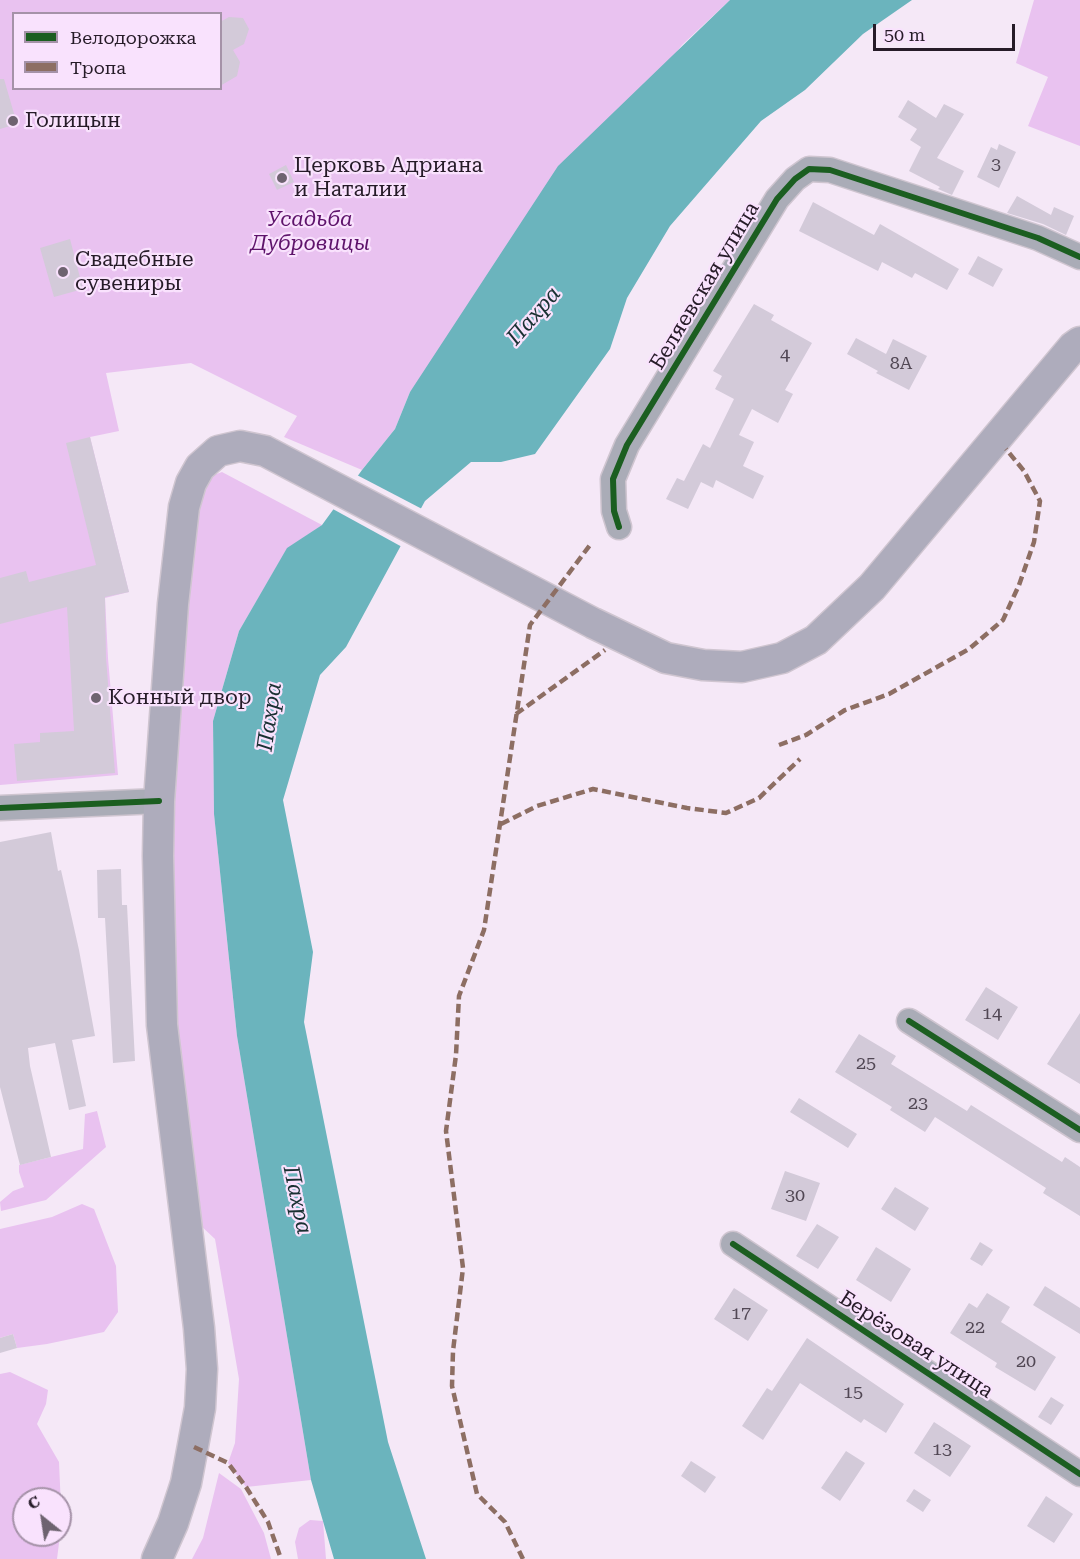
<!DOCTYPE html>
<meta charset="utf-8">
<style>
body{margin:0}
#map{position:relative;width:1080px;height:1559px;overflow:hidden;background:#f5e8f7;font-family:"Roboto Serif",serif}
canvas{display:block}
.legend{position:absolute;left:12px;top:12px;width:210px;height:78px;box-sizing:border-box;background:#f9e2fd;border:2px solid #a592a8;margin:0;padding:8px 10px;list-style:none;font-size:18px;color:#261b28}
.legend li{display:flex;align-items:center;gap:12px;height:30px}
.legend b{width:30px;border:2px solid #a592a8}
.north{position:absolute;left:12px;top:1487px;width:60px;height:60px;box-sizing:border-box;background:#f9e2fd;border:2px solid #a592a8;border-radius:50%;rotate:330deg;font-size:16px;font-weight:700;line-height:24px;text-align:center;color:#261b28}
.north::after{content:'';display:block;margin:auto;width:21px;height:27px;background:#6e6370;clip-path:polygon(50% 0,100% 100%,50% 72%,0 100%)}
.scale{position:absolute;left:873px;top:24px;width:142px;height:27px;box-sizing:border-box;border:3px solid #261b28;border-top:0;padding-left:8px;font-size:18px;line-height:21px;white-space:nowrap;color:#261b28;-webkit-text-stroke:4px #f9e2fd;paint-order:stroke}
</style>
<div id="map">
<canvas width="1080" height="1559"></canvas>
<ul class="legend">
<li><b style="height:8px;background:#1b5e20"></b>Велодорожка</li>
<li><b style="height:8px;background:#8d6e63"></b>Тропа</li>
</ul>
<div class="north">С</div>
<div class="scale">50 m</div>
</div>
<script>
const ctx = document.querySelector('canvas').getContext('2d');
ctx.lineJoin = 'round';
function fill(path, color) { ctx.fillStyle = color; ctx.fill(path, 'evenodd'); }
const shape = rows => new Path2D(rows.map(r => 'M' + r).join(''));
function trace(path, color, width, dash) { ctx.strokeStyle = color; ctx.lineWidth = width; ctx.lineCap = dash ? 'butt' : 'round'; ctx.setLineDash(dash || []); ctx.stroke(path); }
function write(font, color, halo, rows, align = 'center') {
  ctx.font = font + ' "Roboto Serif",serif'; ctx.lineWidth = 4.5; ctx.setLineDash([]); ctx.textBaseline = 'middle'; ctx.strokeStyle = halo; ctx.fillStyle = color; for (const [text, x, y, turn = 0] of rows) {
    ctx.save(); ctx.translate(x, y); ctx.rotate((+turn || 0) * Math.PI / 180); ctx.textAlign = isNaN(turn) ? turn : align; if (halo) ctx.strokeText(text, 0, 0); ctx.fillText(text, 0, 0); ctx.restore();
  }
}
fill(shape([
 [0,0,730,0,682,45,410,392,395,429,362,470,284,437,297,416,191,363,106,373,119,431,90,437,129,592,105,598,108,658,118,775,0,785],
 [14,14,220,14,220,88,14,88],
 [1034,0,1080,0,1080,146,1028,126,1048,77,1016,63],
 [222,472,322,525,287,549,239,631,213,721,214,814,237,1036,311,1480,246,1487,228,1463,235,1443,239,1379,215,1239,183,1209,162,1025,191,483],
 [97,1111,106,1147,46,1200,1,1211,0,1202,13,1191,24,1187,19,1172,19,1165,83,1149,85,1114],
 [82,1204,94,1209,116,1266,118,1312,104,1332,47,1344,17,1348,13,1334,0,1338,0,1229,52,1217],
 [10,1372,48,1390,46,1404,37,1424,59,1462,61,1507,60,1528,60,1499,24,1499,24,1535,60,1535,57,1559,0,1559,0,1374],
 [219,1473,241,1489,264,1533,271,1559,192,1559,203,1538],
 [310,1520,323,1521,326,1559,298,1559,295,1542,299,1528]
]), '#e9c2f0');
fill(shape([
 [730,0,912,0,863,34,805,90,761,121,670,226,627,298,610,349,535,454,501,462,471,462,425,501,346,647,320,675,283,800,313,952,304,1022,388,1442,426,1559,334,1559,311,1480,237,1036,214,814,213,721,239,631,287,548,322,525,362,470,395,429,410,392,558,166]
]), '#6bb4bd');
fill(shape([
 [355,474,424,510,404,548,331,508]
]), '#f5e8f7');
fill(shape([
 [229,17,243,18,249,29,244,44,233,50,240,62,237,76,220,86,220,22],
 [0,79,4,79,17,124,0,129],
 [908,100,936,118,944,104,964,114,937,158,964,171,952,195,938,189,940,187,909,171,921,147,910,140,917,129,898,117],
 [999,144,1016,152,999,188,977,177,991,147,997,150],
 [286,165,294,182,277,190,269,174],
 [1017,196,1051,215,1054,207,1074,216,1066,235,1043,224,1007,213],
 [813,202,874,235,880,224,959,269,947,290,915,273,912,278,882,262,878,271,799,231],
 [70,239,83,289,54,297,40,248],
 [978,256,1003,269,993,287,968,274],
 [754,304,774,315,771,320,812,343,785,390,793,394,778,423,752,409,739,435,754,442,743,466,764,476,753,499,716,480,713,488,701,482,688,509,666,499,677,478,684,481,703,444,710,448,734,399,715,389,722,376,713,371],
 [856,338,886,354,893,339,927,356,909,390,876,373,878,371,847,354],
 [90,437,129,592,105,597,106,658,115,773,17,781,14,744,40,742,40,733,74,731,67,607,0,624,0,578,26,571,29,582,96,565,66,443],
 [51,832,58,871,61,870,79,950,95,1036,72,1040,86,1106,69,1110,55,1043,28,1048,30,1066,51,1157,20,1165,0,1087,0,842],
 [121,869,122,905,127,905,135,1061,113,1063,105,918,98,918,97,870],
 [986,987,1018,1007,998,1040,965,1020],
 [1080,1013,1080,1084,1047,1064],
 [859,1034,896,1056,891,1064,967,1111,971,1105,1062,1162,1065,1157,1080,1167,1080,1216,1043,1193,1046,1188,935,1117,925,1132,890,1110,892,1107,835,1072],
 [799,1098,857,1134,848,1148,790,1112],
 [785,1171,820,1183,806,1221,771,1209],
 [895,1187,929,1208,915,1231,881,1209],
 [817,1224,839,1237,818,1269,796,1256],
 [980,1242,993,1250,982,1266,970,1259],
 [876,1247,911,1269,891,1302,856,1280],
 [1045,1286,1080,1308,1080,1334,1033,1305],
 [734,1288,768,1310,748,1341,714,1319],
 [987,1293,1010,1307,1001,1322,1056,1357,1035,1391,995,1367,997,1363,950,1333,969,1303,977,1308],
 [13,1334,17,1348,0,1353,0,1338],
 [807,1338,904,1404,886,1433,864,1419,861,1423,800,1383,763,1440,742,1426,767,1388,772,1391],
 [1051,1397,1064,1405,1051,1425,1038,1417],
 [934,1422,971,1446,950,1477,914,1453],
 [846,1451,865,1463,840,1501,821,1488],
 [691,1461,716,1477,705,1493,681,1476],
 [914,1489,931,1500,923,1512,906,1501],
 [1046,1496,1073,1514,1054,1543,1027,1526]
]), '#d3cad9');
const minor = shape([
 [619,527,614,511,613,479,627,445,777,199,795,179,809,169,830,170,1038,238,1080,257],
 [0,808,159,801],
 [909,1021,1080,1130],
 [733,1244,1080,1474]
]);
const major = shape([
 [157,1559,173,1523,186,1483,200,1408,202,1369,199,1328,162,1025,158,856,159,801,173,604,184,507,191,483,200,467,218,451,240,446,265,451,593,623,666,658,703,665,742,667,782,658,816,640,872,587,1073,347,1080,342]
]);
trace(minor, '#cfc5d0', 27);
trace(major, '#cfc5d0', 33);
trace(minor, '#aaacb7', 24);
trace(major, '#aeacbc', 30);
trace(shape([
 [516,714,605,650],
 [779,745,806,735,845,710,889,694,969,649,1003,620,1019,585,1034,542,1040,501,1024,471,1006,449],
 [501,824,537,806,593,789,687,808,726,813,759,798,800,759],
 [194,1447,228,1463,246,1487,268,1522,281,1559],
 [523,1559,505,1522,477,1494,452,1386,453,1351,463,1268,446,1131,456,1055,459,996,484,930,530,625,590,545]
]), '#8d6e63', 4.5, [9, 4.5]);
trace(shape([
 [619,527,614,511,613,479,627,445,777,199,795,179,809,169,830,170,1038,238,1080,257],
 [0,808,159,801],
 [909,1021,1080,1130],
 [733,1244,1080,1474]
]), '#1b5e20', 6);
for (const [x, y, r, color] of [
 [13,121,6,"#6e6370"],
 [282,178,6,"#6e6370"],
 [63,272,6,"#6e6370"],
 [96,698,6,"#6e6370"]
]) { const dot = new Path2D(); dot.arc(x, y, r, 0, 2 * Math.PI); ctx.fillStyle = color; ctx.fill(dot); trace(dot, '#f9e2fd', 2); }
write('18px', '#514754', null, [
 ["3",996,165],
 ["4",785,355],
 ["8А",901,364],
 ["14",992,1014],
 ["25",866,1064],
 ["23",918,1104],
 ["30",795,1196],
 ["17",741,1314],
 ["22",975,1328],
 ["20",1026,1362],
 ["15",853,1393],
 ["13",942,1450]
]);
write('21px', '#261b28', '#f9e2fd', [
 ["Голицын",25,121],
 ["Церковь Адриана",294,166],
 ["и Наталии",294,190],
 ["Свадебные",75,260],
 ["сувениры",75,284],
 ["Конный двор",108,698]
], 'left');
write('italic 21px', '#5e136b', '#f9e2fd', [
 ["Усадьба",310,220],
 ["Дубровицы",310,244]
]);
write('21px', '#261b28', '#f9e2fd', [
 ["Беляевская улица",705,286,-59],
 ["Берёзовая улица",916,1345,33]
]);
write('italic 22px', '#193032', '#f9e2fd', [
 ["Пахра",534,316,-49],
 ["Пахра",270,717,-82],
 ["Пахра",297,1200,78]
]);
</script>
